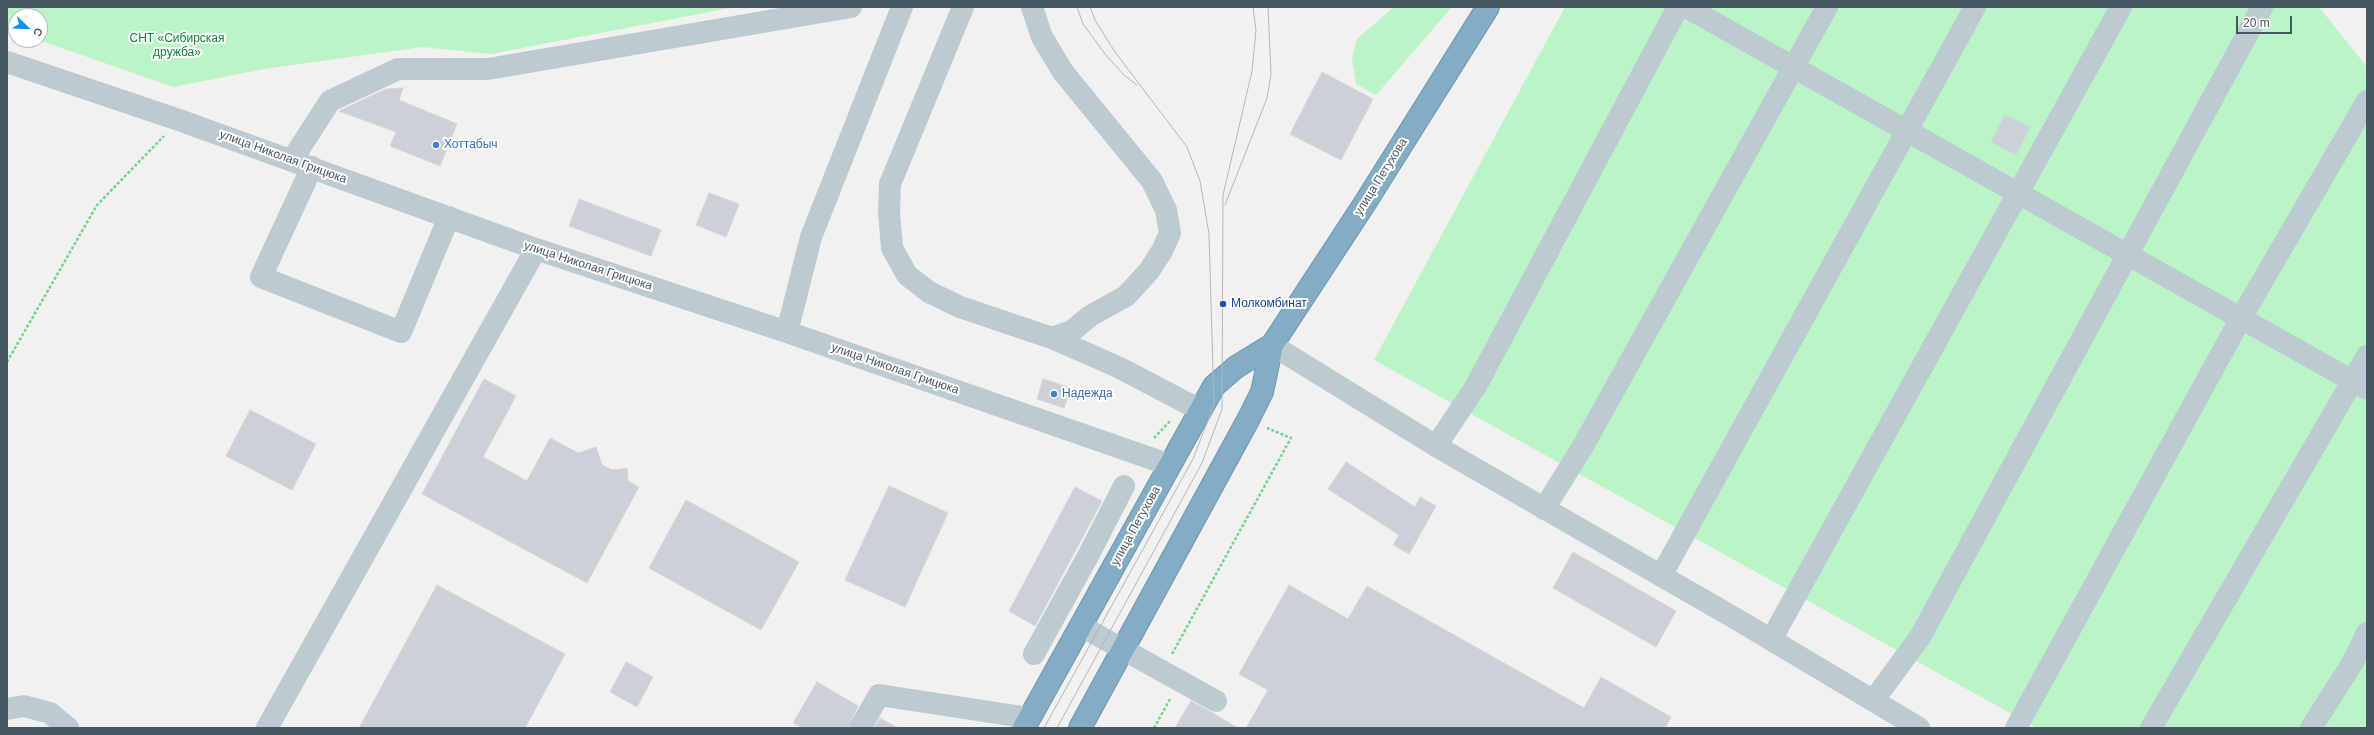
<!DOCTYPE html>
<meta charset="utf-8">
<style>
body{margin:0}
#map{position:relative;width:2374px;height:735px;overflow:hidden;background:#f3f0f0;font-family:Arial,sans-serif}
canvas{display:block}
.frame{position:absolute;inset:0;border:8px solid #455760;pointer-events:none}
.north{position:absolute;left:8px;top:8px;width:40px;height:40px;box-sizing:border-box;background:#fff;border:1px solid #b5bcbf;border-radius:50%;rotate:113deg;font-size:11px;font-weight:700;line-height:16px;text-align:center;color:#455760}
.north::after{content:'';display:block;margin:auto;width:14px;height:18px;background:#0596f7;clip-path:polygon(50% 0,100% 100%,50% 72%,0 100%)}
.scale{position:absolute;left:2236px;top:16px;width:56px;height:18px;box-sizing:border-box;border:2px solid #455760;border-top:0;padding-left:5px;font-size:12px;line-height:14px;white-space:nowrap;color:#455760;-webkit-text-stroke:3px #fff;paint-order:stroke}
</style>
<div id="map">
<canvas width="2374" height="735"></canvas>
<div class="frame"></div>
<div class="north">С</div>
<div class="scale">20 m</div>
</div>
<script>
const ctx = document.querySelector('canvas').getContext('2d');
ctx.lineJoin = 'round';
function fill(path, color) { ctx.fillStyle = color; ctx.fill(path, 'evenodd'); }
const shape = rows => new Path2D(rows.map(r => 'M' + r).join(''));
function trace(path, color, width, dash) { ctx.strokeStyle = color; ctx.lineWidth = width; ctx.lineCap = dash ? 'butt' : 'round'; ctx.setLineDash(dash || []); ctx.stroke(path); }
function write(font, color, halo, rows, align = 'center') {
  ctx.font = font + ' Arial,sans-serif'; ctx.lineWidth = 4; ctx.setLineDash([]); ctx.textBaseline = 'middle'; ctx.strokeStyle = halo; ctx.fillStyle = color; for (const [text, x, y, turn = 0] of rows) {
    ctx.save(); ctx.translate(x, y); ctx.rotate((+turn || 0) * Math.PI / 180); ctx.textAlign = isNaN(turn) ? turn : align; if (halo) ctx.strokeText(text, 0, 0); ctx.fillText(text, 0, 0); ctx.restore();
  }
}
fill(shape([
 [7,7,735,7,491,54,422,47,264,69,173,87,39,40,40,16,16,16,16,32,7,29],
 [1394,7,1452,7,1376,95,1356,84,1352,59,1357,39],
 [1565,7,2319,7,2367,67,2367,728,2037,728,1374,360]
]), '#baf4c7');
const building = shape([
 [1322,72,1373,99,1341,160,1290,134,1322,72],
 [403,88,399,100,457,124,440,166,390,146,396,132,339,111,386,89,403,88],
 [2005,115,2030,127,2016,155,1991,142,2005,115],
 [709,193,739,204,726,237,696,225,709,193],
 [579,199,661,230,651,256,569,226,579,199],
 [484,379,516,396,483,457,527,481,550,438,578,453,596,447,602,465,612,470,627,468,628,481,639,487,587,583,422,494,484,379],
 [1043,379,1071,388,1064,408,1037,399,1043,379],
 [250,410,316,444,292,490,226,456,250,410],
 [1346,462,1415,507,1420,497,1436,506,1409,554,1393,545,1399,535,1328,489,1346,462],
 [889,486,948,513,905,607,845,580,889,486],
 [1075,487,1102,501,1035,626,1009,611,1075,487],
 [686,500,799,562,761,630,649,568,686,500],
 [1573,552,1676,611,1656,647,1553,588,1573,552],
 [437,585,565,654,525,728,359,728,437,585],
 [1289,585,1348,619,1367,586,1584,708,1601,677,1671,717,1665,728,1246,728,1268,690,1239,674,1289,585],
 [626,662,653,677,637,707,610,692,626,662],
 [817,682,858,706,848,728,802,728,793,723,817,682],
 [1191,701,1211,712,1238,728,1175,728,1191,701],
 [880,718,898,728,874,728,880,718]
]);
fill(building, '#cbd1d6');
trace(building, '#d3d7dc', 1);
const highway = shape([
 [1024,728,1214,386,1236,367,1272,345],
 [1080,728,1248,420,1262,392,1272,345,1365,203,1488,7]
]);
trace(highway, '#6d98b0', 24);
trace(shape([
 [7,362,97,205,164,136],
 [1154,438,1170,421],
 [1172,654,1291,438,1267,428],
 [1154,728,1170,699]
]), '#6ed692', 2.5, [3, 2]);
trace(shape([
 [963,7,890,184,889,212,892,248,907,275,929,292,960,307,1052,338,1072,331,1090,316,1126,296,1149,271,1162,251,1170,233,1166,210,1152,181,1063,72,1042,37,1032,7],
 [1686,7,2367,389],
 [7,62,179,120,536,249,787,332,1170,465],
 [292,160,330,101,398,69,488,69,851,7],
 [312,167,261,277,401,332,449,217],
 [787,332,811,237,902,7],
 [1052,338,1120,368,1200,410],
 [1272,345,1436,446,1738,620,1919,728],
 [1436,446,1476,386,1678,7],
 [1544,509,1583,446,1827,7],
 [1661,576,1975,7],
 [1081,626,1216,701],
 [1771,640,2121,7],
 [1034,654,1088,556,1124,486],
 [1873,701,1920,637,2262,7],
 [7,709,24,706,50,713,68,728],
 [267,728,536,249],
 [860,728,879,695,1029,718],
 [2016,728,2241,318,2367,101],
 [2151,728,2367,356],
 [2311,728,2353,662,2367,633]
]), '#bccad1', 22);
trace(highway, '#82adc4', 22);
trace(shape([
 [1077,7,1083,24,1105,54,1124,75,1137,85],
 [1225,205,1267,98,1271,74,1268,7],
 [1044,728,1193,459,1214,405,1209,234,1200,181,1187,147,1115,52,1095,20,1090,7],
 [1057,728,1202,463,1222,409,1223,195,1252,71,1256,30,1253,7]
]), '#b1b6bb', 1);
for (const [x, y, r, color] of [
 [436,145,4,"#3f7fe0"],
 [1223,304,4,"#1a4fb4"],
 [1054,394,4,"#3f7fe0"]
]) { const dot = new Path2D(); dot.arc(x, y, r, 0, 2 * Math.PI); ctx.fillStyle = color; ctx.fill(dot); trace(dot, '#fff', 1.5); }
write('12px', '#0d8435', '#fff', [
 ["СНТ «Сибирская",177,39],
 ["дружба»",177,53]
]);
write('12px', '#366cbe', '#fff', [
 ["Хоттабыч",444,145],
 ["Надежда",1062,394]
], 'left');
write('12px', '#455760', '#fff', [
 ["улица Николая Грицюка",283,157,20],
 ["улица Петухова",1381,177,-58],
 ["улица Николая Грицюка",588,266,18],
 ["улица Николая Грицюка",895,369,19],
 ["улица Петухова",1136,526,-61]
]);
write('12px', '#164399', '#fff', [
 ["Молкомбинат",1231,304]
], 'left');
</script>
